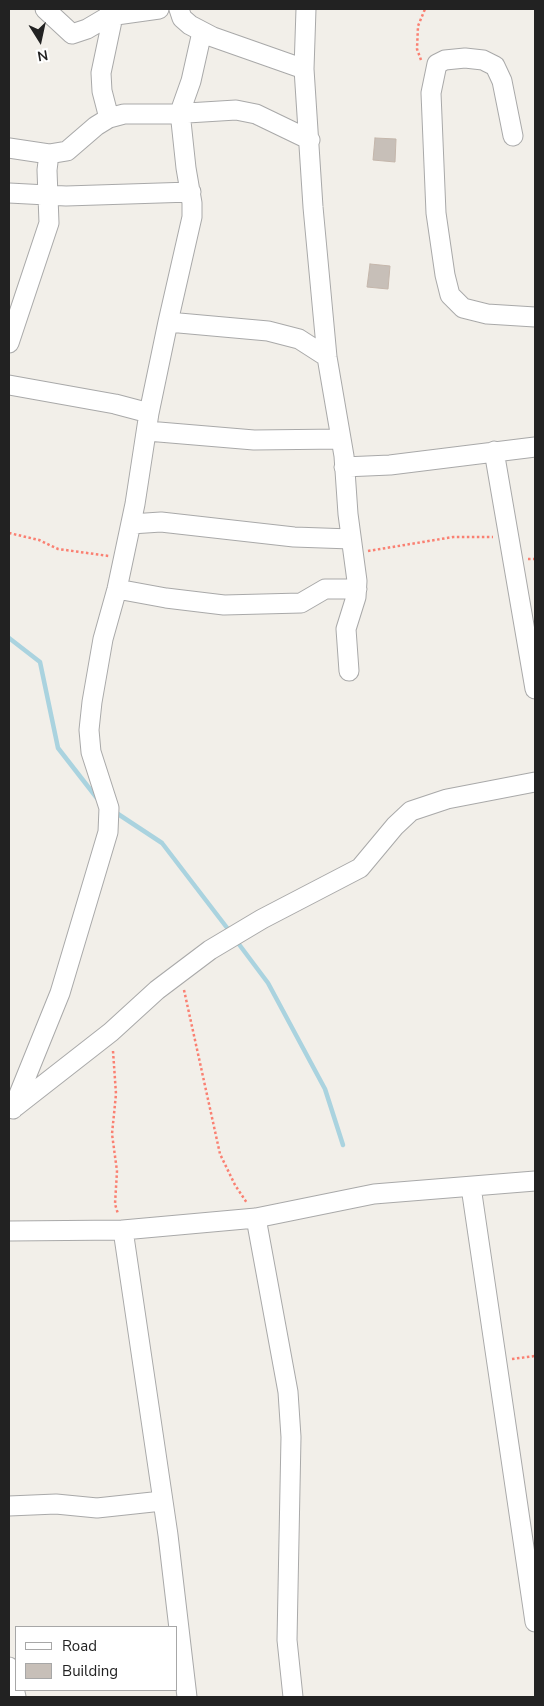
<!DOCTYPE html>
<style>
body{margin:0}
#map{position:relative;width:544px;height:1706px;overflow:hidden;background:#f2efe9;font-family:"Nunito Sans",sans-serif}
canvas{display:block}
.frame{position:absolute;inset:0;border:10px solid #222;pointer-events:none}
.legend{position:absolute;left:15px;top:1626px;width:162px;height:65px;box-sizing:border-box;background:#fff;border:1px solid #a7a7a7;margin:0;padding:6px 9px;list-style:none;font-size:15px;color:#222}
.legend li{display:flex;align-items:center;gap:10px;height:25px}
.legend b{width:25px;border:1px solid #a7a7a7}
.north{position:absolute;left:15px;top:15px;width:50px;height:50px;-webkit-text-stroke:4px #fff;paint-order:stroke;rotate:170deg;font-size:14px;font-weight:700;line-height:20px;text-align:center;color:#222}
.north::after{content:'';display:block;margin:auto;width:18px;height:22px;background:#222;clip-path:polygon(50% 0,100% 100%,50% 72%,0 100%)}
</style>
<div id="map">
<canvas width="544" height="1706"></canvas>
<div class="frame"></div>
<ul class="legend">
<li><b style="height:6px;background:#fff"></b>Road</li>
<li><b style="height:14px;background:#c7bfb8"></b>Building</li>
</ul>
<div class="north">N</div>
</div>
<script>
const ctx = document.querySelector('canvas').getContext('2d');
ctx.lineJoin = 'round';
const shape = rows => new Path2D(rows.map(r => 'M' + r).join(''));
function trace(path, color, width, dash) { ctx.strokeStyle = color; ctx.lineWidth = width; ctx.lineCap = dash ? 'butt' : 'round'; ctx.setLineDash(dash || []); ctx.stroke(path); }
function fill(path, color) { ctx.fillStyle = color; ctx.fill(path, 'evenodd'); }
trace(shape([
 [9,638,40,662,58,748,100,802],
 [115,812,162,843,231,933],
 [235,939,268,983,325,1089,343,1145]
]), '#aad3df', 4.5);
const building = shape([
 [375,138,396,139,395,162,373,160,375,138],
 [370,264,390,266,388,289,367,287,370,264]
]);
fill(building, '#c7bfb8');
trace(building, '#c4b6ab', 1);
const minor = shape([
 [45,9,72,34,87,29,109,16,159,9],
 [179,9,182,18,190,25,213,37,304,69],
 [306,9,304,69,313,207,327,357,344,456,348,514,357,581,356,597,346,629,349,671],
 [109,118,102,91,101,73,113,16],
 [513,136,502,81,495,66,483,60,465,58,445,60,437,64,431,93,436,213,445,275,450,295,463,308,487,314,535,317],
 [9,148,49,154,67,151,96,126,109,118,124,114,171,114,236,110,256,114,310,140],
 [9,193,66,196,191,192],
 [168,322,268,331,299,339,327,357],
 [9,343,49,223,47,170,49,154],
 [9,385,115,404,149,413],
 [147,431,254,440,341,439],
 [494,451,535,689],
 [344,467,390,465,535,447],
 [131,524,161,522,294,537,351,539],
 [117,589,166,598,224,605,301,603,325,589,357,589],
 [15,1107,111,1032,157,990,210,950,262,919,360,868,395,826,411,811,447,799,535,782],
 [13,1109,60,993,108,832,109,808,91,752,89,730,92,702,103,639,117,589,135,504,149,413,168,322,192,217,192,203,186,168,180,112,191,81,202,32],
 [471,1187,535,1622],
 [256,1218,288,1392,291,1437,287,1640,293,1697],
 [123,1230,168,1535,187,1697],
 [9,1231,123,1230,256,1218,374,1194,535,1181],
 [9,1506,56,1504,97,1508,162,1501],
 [9,1667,16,1697]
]);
trace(minor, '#a9a9a9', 21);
trace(shape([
 [421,60,417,49,418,26,425,9],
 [9,533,39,540,58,549,109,556],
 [368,551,453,537,493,537],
 [528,559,535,559],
 [184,990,220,1154,235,1185,247,1203],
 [113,1051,116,1094,112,1134,117,1171,115,1204,118,1214],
 [512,1359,535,1356]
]), '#fa8072', 2.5, [2.5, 2.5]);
trace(minor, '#fff', 19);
</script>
